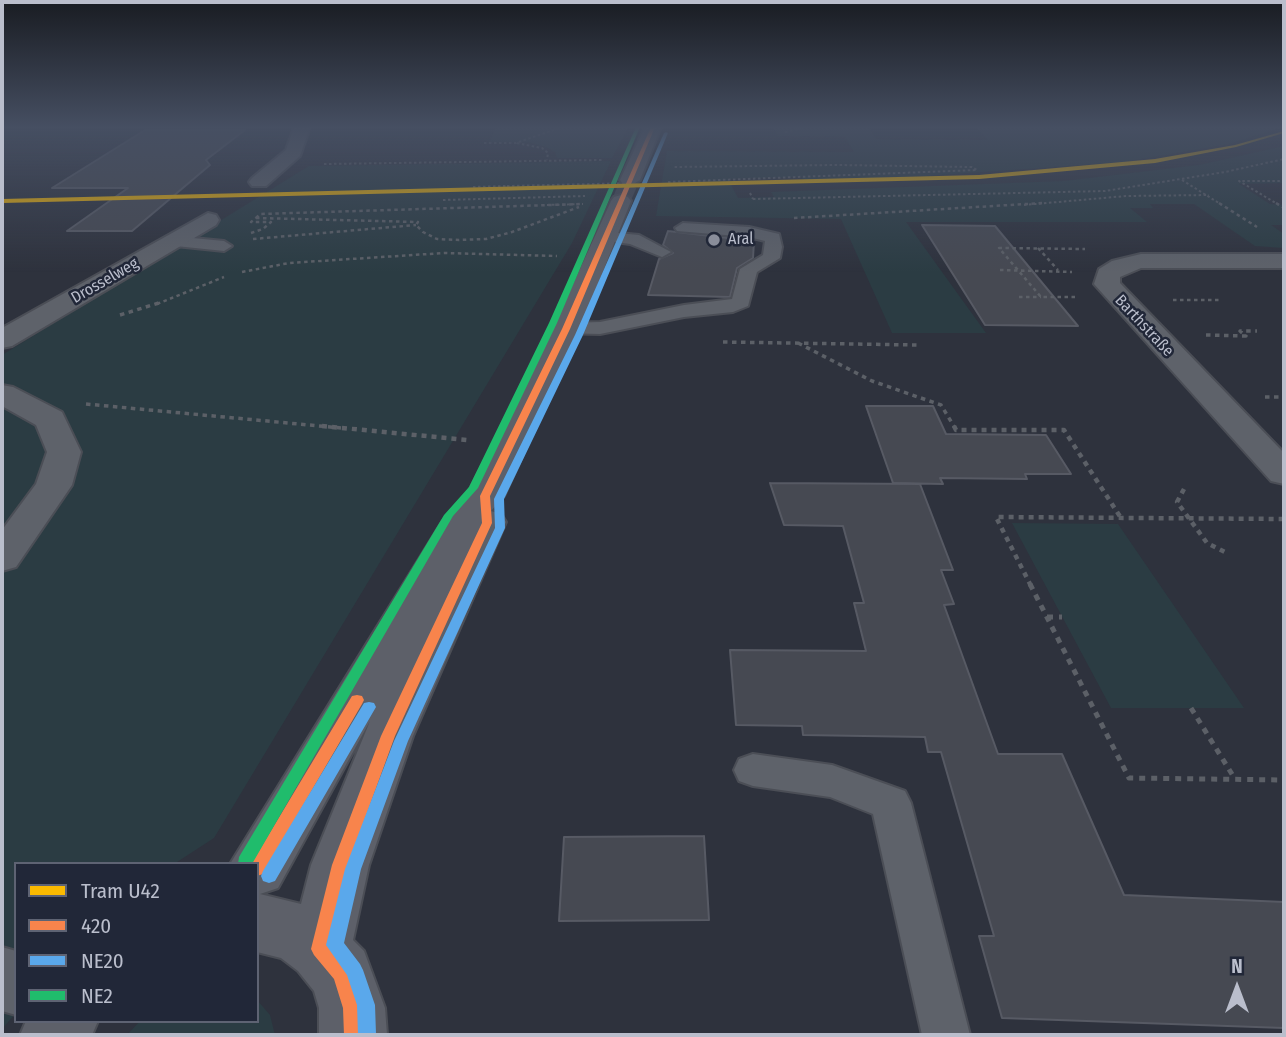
<!DOCTYPE html>
<meta charset="utf-8">
<style>
body{margin:0}
#map{position:relative;width:1286px;height:1037px;overflow:hidden;background:#2e323d;font-family:"Fira Sans Condensed",sans-serif}
canvas{display:block}
.frame{position:absolute;inset:0;border:4px solid #babecc;pointer-events:none}
.legend{position:absolute;left:14px;top:862px;width:245px;height:161px;box-sizing:border-box;background:#212738;border:2px solid #5e6373;margin:0;padding:9px 12px;list-style:none;font-size:21px;color:#babecc}
.legend li{display:flex;align-items:center;gap:14px;height:35px}
.legend b{width:35px;border:2px solid #5e6373}
.north{position:absolute;left:1202px;top:953px;width:70px;height:70px;-webkit-text-stroke:5px #212738;paint-order:stroke;rotate:0deg;font-size:19px;font-weight:700;line-height:28px;text-align:center;color:#babecc}
.north::after{content:'';display:block;margin:auto;width:24px;height:32px;background:#babecc;clip-path:polygon(50% 0,100% 100%,50% 72%,0 100%)}
</style>
<div id="map">
<canvas width="1286" height="1037"></canvas>
<div class="frame"></div>
<ul class="legend">
<li><b style="height:9px;background:#fbba00"></b>Tram U42</li>
<li><b style="height:9px;background:#f8844c"></b>420</li>
<li><b style="height:9px;background:#5aa8eb"></b>NE20</li>
<li><b style="height:9px;background:#20bc6c"></b>NE2</li>
</ul>
<div class="north">N</div>
</div>
<script>
const ctx = document.querySelector('canvas').getContext('2d');
ctx.lineJoin = 'round';
function fill(path, color) { ctx.fillStyle = color; ctx.fill(path, 'evenodd'); }
const shape = rows => new Path2D(rows.map(r => 'M' + r).join(''));
function trace(path, color, width, dash) { ctx.strokeStyle = color; ctx.lineWidth = width; ctx.lineCap = dash ? 'butt' : 'round'; ctx.setLineDash(dash || []); ctx.stroke(path); }
function write(font, color, halo, rows, align = 'center') {
  ctx.font = font + ' "Fira Sans Condensed",sans-serif'; ctx.lineWidth = 5; ctx.setLineDash([]); ctx.textBaseline = 'middle'; ctx.strokeStyle = halo; ctx.fillStyle = color; for (const [text, x, y, turn = 0] of rows) {
    ctx.save(); ctx.translate(x, y); ctx.rotate((+turn || 0) * Math.PI / 180); ctx.textAlign = isNaN(turn) ? turn : align; if (halo) ctx.strokeText(text, 0, 0); ctx.fillText(text, 0, 0); ctx.restore();
  }
}
fill(shape([
 [496,127,629,127,612,158,557,158,555,152,546,147,528,142,489,142],
 [773,127,869,127,876,139,988,140,975,127,1284,127,1229,144,1124,162,927,176,804,181,801,177,728,179,738,198,774,197,771,192,1064,181,1199,165,1284,146,1284,183,1239,184,1270,204,1284,205,1284,225,1271,225,1284,234,1284,248,1255,246,1194,204,1150,204,1153,208,1130,208,1147,222,906,222,986,333,892,333,841,219,656,216,667,151,854,152,845,137,778,136],
 [611,161,572,243,214,838,174,864,16,864,16,1013,2,1029,2,355,309,166],
 [1012,523,1118,524,1244,708,1111,708],
 [257,1000,270,1015,275,1035,127,1035,140,1021,257,1021]
]), '#2b3c43');
const building = shape([
 [145,130,245,130,206,160,210,165,132,231,67,231,128,188,52,188,145,130],
 [922,225,995,226,1078,326,985,325,922,225],
 [668,231,754,241,753,258,737,268,730,297,648,295,659,259,673,253,663,245,668,231],
 [866,406,933,406,946,434,1046,435,1071,474,1025,474,1027,479,940,478,943,484,893,483,866,406],
 [770,483,920,484,953,570,941,570,954,604,944,605,998,754,1062,754,1124,895,1284,902,1284,1028,1002,1018,979,936,994,936,941,752,928,752,925,737,803,735,802,726,736,725,730,650,866,651,854,603,864,603,843,526,784,525,770,483],
 [704,836,709,920,559,921,564,837,704,836]
]);
fill(building, '#464952');
trace(building, '#575a64', 2);
trace(shape([
 [621,201,630,180]
]), '#434752', 18, [18, 10]);
const lane = shape([
 [683,223,749,227,779,234,782,247,780,258,757,272,748,306,733,312,684,317,600,334,559,333,556,329,559,325,566,323,600,322,684,305,732,299,740,269,763,255,765,241,749,237,677,231,675,228,683,223],
 [607,232,639,235,671,252,662,257,630,244,601,240,599,237,607,232],
 [172,236,224,241,232,246,224,251,166,245,164,241,166,237,172,236],
 [753,754,832,765,905,791,911,803,970,1035,922,1035,873,814,830,797,753,786,739,781,734,770,739,759,753,754]
]);
const street = shape([
 [294,127,310,127,300,156,266,186,252,186,249,182,252,178,286,150,294,127],
 [208,213,216,215,219,220,216,225,12,346,2,348,2,328,208,213],
 [1141,254,1284,254,1284,268,1141,268,1120,277,1120,283,1284,453,1284,484,1271,481,1094,284,1099,269,1112,261,1141,254],
 [2,385,13,387,62,412,81,452,72,485,16,567,2,571,2,530,36,484,47,452,36,425,2,406,2,385],
 [2,947,16,951,16,1015,2,1011,2,947]
]);
const secondary = shape([
 [645,127,661,127,640,180,630,186,623,184,620,180,645,127],
 [621,195,628,197,631,201,576,339,504,496,491,511,501,514,506,522,413,736,369,865,353,940,364,951,385,1008,387,1035,319,1035,319,1008,314,991,298,971,281,958,257,952,257,864,230,864,442,522,469,491,548,339,611,201,614,197,621,195],
 [370,721,311,865,301,904,260,894,278,888,370,721],
 [26,1021,98,1021,92,1035,20,1035,26,1021]
]);
trace(lane, '#4b4e56', 4);
trace(street, '#4b4e56', 4);
trace(secondary, '#4b4e56', 4);
trace(shape([
 [785,132,807,127],
 [484,143,516,143,562,127],
 [517,143,542,148,548,153,547,160],
 [324,164,602,160],
 [1182,180,1222,205],
 [668,182,977,170,972,167,837,165,673,167],
 [473,187,507,186],
 [750,193,753,199],
 [753,199,1105,191,1225,172,1284,159],
 [443,200,585,196],
 [547,205,583,204],
 [1024,205,1126,196,1209,195],
 [1279,205,1239,181,1284,181]
]), '#5c6067', 2, [2.5, 2.5]);
trace(shape([
 [1219,203,1257,227],
 [1276,203,1284,208],
 [256,218,260,214,583,204],
 [256,218,418,222,416,225,423,232,437,239,459,240,486,239,512,232,579,207],
 [794,218,1043,203],
 [251,233,263,229,271,222,251,222,256,218],
 [253,239,416,225],
 [1038,248,1058,270],
 [1000,270,1072,272],
 [242,272,289,263,444,253,557,256],
 [1019,297,1041,297],
 [1075,297,1041,297,999,248,1085,249],
 [1173,300,1221,300],
 [157,304,224,277]
]), '#5c6067', 2.5, [3.5, 3.5]);
trace(shape([
 [120,315,162,302],
 [1206,335,1246,336,1240,331,1257,331],
 [723,342,918,345],
 [798,343,872,381,941,405,955,428],
 [1265,397,1284,397],
 [86,404,341,428]
]), '#5c6067', 3.5, [4.5, 4.5]);
trace(shape([
 [322,426,467,440],
 [954,426,956,430,1064,430,1121,518],
 [1184,489,1177,502,1207,543,1227,553],
 [1031,586,996,517,1284,519]
]), '#5c6067', 4.5, [5, 5]);
trace(shape([
 [1030,584,1129,778,1284,780],
 [1047,617,1062,617],
 [1191,708,1235,779]
]), '#5c6067', 5, [6, 6]);
fill(lane, '#5e626a');
fill(street, '#5e626a');
fill(secondary, '#5d6069');
trace(shape([
 [507,186,635,183]
]), '#5c6067', 2, [2.5, 2.5]);
fill(shape([
 [651,127,655,127,570,329,490,496,492,523,395,736,348,865,329,947,347,968,350,974,361,1008,362,1035,344,1035,343,1008,334,979,314,955,311,949,332,865,381,736,482,523,480,496,562,329,651,127],
 [357,695,362,696,364,700,362,704,263,874,257,876,257,864,251,864,352,696,357,695]
]), '#f8844c');
fill(shape([
 [666,132,668,133,583,335,504,499,505,528,408,741,361,869,344,943,360,964,363,970,375,1005,376,1034,358,1035,357,1005,347,975,326,945,345,869,394,741,495,528,494,499,575,335,664,133,666,132],
 [369,702,374,703,376,707,275,881,269,883,263,881,261,876,263,871,364,703,369,702]
]), '#5aa8eb');
fill(shape([
 [636,127,640,127,557,323,478,488,453,516,252,864,238,864,239,857,444,515,469,487,549,323,636,127]
]), '#20bc6c');
fill(shape([
 [1284,131,1284,133,1236,147,1155,163,979,179,2,203,2,199,979,175,1155,159,1235,145,1284,131]
]), '#fbba00');
const sky = ctx.createLinearGradient(0, 0, 0, 272);
sky.addColorStop(0, '#191c22');
sky.addColorStop(0.47, '#464f62');
sky.addColorStop(1, '#464f6200');
ctx.fillStyle = sky;
ctx.fillRect(0, 0, 1286, 272);
for (const [x, y, r, color] of [
 [714,240,7,"#898d9a"]
]) { const dot = new Path2D(); dot.arc(x, y, r, 0, 2 * Math.PI); ctx.fillStyle = color; ctx.fill(dot); trace(dot, '#212738', 2.5); }
write('16px', '#babecc', '#212738', [
 ["Aral",728,240]
], 'left');
write('16px', '#babecc', '#212738', [
 ["Drosselweg",105,281,-30],
 ["Barthstraße",1144,326,47]
]);
</script>
